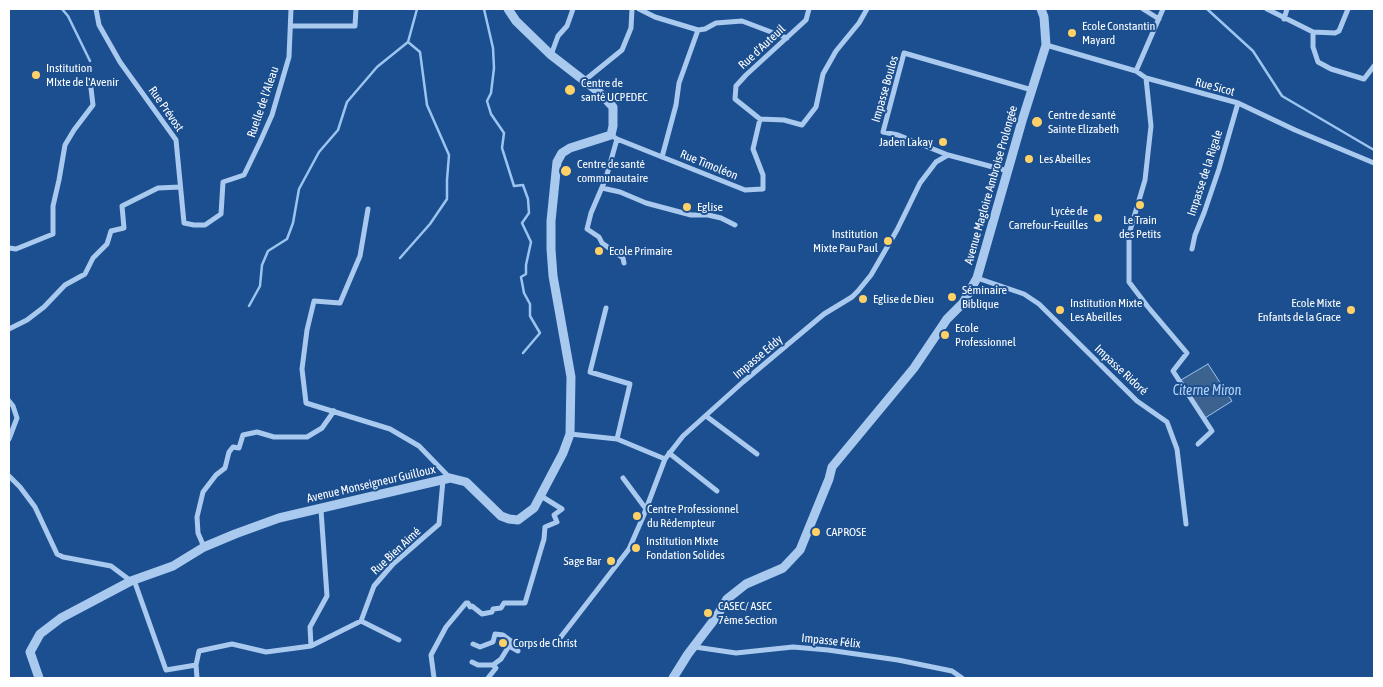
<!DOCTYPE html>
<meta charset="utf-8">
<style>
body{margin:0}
#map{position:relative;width:1383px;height:687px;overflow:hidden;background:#1b4f8f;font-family:"Asap Condensed",sans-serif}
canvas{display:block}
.frame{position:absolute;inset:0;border:10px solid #fff;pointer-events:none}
</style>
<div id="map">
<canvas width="1383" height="687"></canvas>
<div class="frame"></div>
</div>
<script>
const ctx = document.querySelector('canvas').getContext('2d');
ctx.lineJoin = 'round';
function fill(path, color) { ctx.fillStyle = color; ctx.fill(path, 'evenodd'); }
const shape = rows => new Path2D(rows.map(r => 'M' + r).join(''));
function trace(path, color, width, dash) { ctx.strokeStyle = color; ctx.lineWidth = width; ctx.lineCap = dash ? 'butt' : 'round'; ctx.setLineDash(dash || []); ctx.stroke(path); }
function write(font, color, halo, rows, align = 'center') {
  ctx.font = font + ' "Asap Condensed",sans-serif'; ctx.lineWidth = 4; ctx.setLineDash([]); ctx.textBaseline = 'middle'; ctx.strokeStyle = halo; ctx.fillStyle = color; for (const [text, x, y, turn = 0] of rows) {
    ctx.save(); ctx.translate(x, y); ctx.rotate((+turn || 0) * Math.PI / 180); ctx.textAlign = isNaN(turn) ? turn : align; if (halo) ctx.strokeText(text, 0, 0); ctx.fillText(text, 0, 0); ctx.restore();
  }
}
const water = shape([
 [1208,364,1232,401,1205,418,1181,380,1208,364]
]);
fill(water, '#3c6290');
trace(water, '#9cc4f0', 1);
trace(shape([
 [62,9,68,16,90,61],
 [484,9,493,48,494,68,491,93,487,101,491,114,504,133,502,148,514,186,523,185,528,199,529,213,522,223,531,242,526,265,526,274,521,277,524,293,530,304,530,316,540,333,523,353],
 [1207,9,1253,51,1282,96,1374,150],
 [400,258,430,224,447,199,447,180,449,155,427,105,420,52,408,42,417,9],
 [249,306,260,286,262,265,268,251,287,239,293,223,299,189,319,152,338,130,347,102,377,67,408,42]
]), '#9cc4f0', 2.5);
trace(shape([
 [96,9,99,25,120,62,176,140,184,223,194,225,205,225,221,214,223,182,244,175,260,142,272,115,289,57,291,9],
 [639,9,655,17,698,30,705,29,716,23,742,21,787,38],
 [1143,9,1159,19],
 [1267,9,1313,32,1313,47,1318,62,1331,69,1364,79,1374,66],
 [1284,19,1287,9],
 [291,26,355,26,356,9],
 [1313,32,1335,33,1339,31,1348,9],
 [1046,45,1136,71,1146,78,1238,103,1295,130,1374,163],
 [551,55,558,36,567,26,573,9],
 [1136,71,1163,9],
 [1146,78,1151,126,1145,180,1129,234,1129,282,1148,307,1187,353,1173,371,1212,431,1198,444],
 [585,80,622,50,631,28,632,9],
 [760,119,784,120,802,125,816,107,823,74,836,51,859,23,867,9],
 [611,135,617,139,745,190,763,189,763,175,753,149,760,119,735,99,736,86,746,75,806,20,809,9],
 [617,139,606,178,591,213,587,229,599,237,602,243,623,258,624,263],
 [662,157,676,105,679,83,698,30],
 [1008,171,948,155,898,135,883,132,904,53,1032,90],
 [602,188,620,192,646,203,691,215,708,215,721,218,735,225],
 [368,209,360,256,340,303,314,301,307,330,302,369,306,403,390,429,419,446,450,478],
 [9,248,16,249,53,234,53,206,59,180,65,145,74,130,93,105,90,80],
 [1192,249,1195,235,1204,213,1219,169,1238,103],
 [977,278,1024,294,1039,304,1137,401,1167,422,1177,449,1186,524],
 [606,308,590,372,630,384,617,439],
 [9,329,27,320,44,307,65,285,85,274,93,258,107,244,111,231,124,228,122,206,158,188,180,187],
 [9,401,13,406,17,418,9,439],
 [706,416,757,454],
 [570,434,617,439,665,459],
 [669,453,717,491],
 [9,476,20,487,35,507,57,554,63,557,111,566,131,581],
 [623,478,646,509],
 [204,547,198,533,197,517,203,492,216,475,225,468,229,452,233,447,239,448,243,435,257,432,274,437,307,437,322,428,334,411],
 [134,580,166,670,196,665],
 [361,621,399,640],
 [560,638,629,549,643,517,665,459,683,436,743,382,824,314,852,297,858,291,871,275,897,230,920,183,936,162,948,155],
 [473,644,480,647,493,642,495,634,503,635,511,641,509,646],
 [311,646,310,627,327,596,321,510],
 [695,647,736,653,793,647,828,650,898,660,952,671,962,678],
 [472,662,478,665,493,665,501,659,509,646,518,651],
 [197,678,196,665,199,651,232,644,266,652,311,646,361,621,374,586,393,564,439,524,443,480],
 [434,678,431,655,446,627,466,603,468,603,470,607,472,606,482,614,492,612,493,609,501,608,504,603,525,603,544,539,545,527,557,522,554,515,562,509,541,496],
 [488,678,496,668,493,665]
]), '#a9c9ee', 5);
trace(shape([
 [39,678,30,652,40,634,61,618,131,581,173,566,204,547,235,534,279,518,450,478,466,482,501,516,509,519,518,520,534,508,563,453,570,434,571,377,553,276,551,249,551,221,557,162,562,153,570,148,611,135,613,126,613,107,600,93,551,55,516,21,508,9],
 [673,678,688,654,717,616,727,599,746,584,783,568,800,550,829,479,832,467,914,368,947,319,963,303,977,278,1022,121,1046,45,1044,17,1041,9]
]), '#a9c9ee', 9);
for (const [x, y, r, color] of [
 [1072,33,5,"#ffd166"],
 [36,75,5,"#ffd166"],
 [570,90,6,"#ffd166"],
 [1037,122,6,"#ffd166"],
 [943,142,5,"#ffd166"],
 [1029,159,5,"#ffd166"],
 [566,171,6,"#ffd166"],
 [1140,205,5,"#ffd166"],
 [687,207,5,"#ffd166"],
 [1098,218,5,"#ffd166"],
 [888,241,5,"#ffd166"],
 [599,251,5,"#ffd166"],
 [952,297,5,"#ffd166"],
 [863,299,5,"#ffd166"],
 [1060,310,5,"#ffd166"],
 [1351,310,5,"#ffd166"],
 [945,335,5,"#ffd166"],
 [637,516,5,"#ffd166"],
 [816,532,5,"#ffd166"],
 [636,548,5,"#ffd166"],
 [611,561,5,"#ffd166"],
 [708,613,5,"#ffd166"],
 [503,643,5,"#ffd166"]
]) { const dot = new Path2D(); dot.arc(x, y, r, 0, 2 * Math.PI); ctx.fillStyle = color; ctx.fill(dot); trace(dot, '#1b4f8f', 2); }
write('12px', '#fff', '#1b4f8f', [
 ["Ecole Constantin",1082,26],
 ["Mayard",1082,40],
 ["Institution",46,68],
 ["MIxte de l'Avenir",46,82],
 ["Centre de",581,83],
 ["santé UCPEDEC",581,97],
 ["Centre de santé",1048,115],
 ["Sainte Elizabeth",1048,129],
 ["Jaden Lakay",933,142,"right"],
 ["Les Abeilles",1039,159],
 ["Centre de santé",577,164],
 ["communautaire",577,178],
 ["Eglise",697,207],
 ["Lycée de",1088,211,"right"],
 ["Carrefour-Feuilles",1088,225,"right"],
 ["Le Train",1140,220,"center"],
 ["des Petits",1140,234,"center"],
 ["Institution",878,234,"right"],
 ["Mixte Pau Paul",878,248,"right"],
 ["Ecole Primaire",609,251],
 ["Séminaire",962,290],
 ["Biblique",962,304],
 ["Eglise de Dieu",873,299],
 ["Institution Mixte",1070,303],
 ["Les Abeilles",1070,317],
 ["Ecole Mixte",1341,303,"right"],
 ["Enfants de la Grace",1341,317,"right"],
 ["Ecole",955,328],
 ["Professionnel",955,342],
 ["Centre Professionnel",647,509],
 ["du Rédempteur",647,523],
 ["CAPROSE",826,532],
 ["Institution Mixte",646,541],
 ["Fondation Solides",646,555],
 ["Sage Bar",601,561,"right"],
 ["CASEC/ ASEC",718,606],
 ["7ème Section",718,620],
 ["Corps de Christ",513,643]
], 'left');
write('12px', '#fff', '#1b4f8f', [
 ["Rue d'Auteuil",762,47,-43],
 ["Rue Sicot",1215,87,15],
 ["Impasse Boulos",885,89,-74],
 ["Ruelle de l'Aleau",263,102,-71],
 ["Rue Prévost",166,109,55],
 ["Rue Timoléon",709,165,22],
 ["Impasse de la Rigale",1205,173,-72],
 ["Avenue Magloire Ambroise Prolongée",991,185,-74],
 ["Impasse Eddy",758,357,-40],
 ["Impasse Ridoré",1121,370,43],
 ["Avenue Monseigneur Guilloux",371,484,-13],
 ["Rue Bien Aimé",396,551,-43],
 ["Impasse Félix",831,641,6]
]);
write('italic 14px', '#b5d3f5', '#1b4f8f', [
 ["Citerne Miron",1207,391]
]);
</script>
